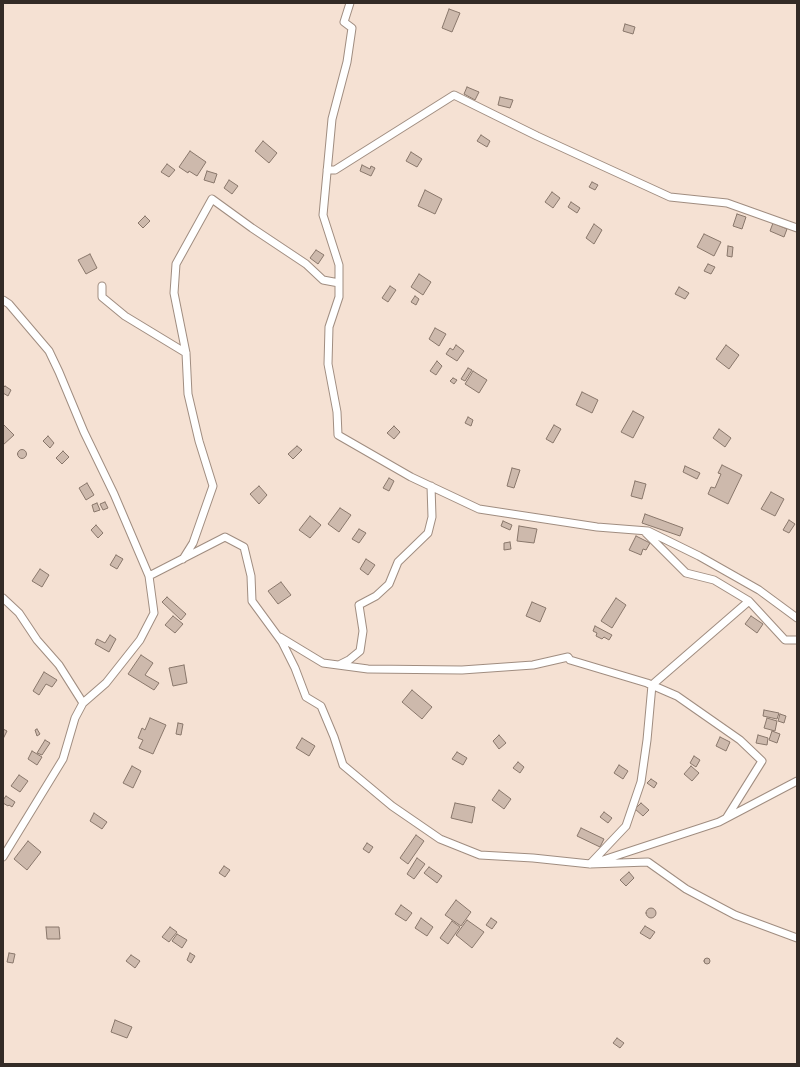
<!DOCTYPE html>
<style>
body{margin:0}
#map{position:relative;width:800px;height:1067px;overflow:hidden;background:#f5e1d3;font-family:"DejaVu Sans",sans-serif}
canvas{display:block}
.frame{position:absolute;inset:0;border:4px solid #332b26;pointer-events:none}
</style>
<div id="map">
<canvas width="800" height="1067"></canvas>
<div class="frame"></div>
</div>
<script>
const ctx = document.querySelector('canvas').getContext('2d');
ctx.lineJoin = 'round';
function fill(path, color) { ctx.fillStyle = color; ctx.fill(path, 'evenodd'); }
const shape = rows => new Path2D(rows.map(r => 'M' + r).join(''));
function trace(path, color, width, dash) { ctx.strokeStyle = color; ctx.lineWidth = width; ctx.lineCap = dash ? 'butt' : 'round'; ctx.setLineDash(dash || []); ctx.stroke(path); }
const building = shape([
 [449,9,460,13,452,32,442,28,449,9],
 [625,24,635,27,633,34,623,31,625,24],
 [467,87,479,92,475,100,464,94,467,87],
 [500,97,513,100,510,108,498,105,500,97],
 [481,135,490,141,487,147,477,141,481,135],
 [263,141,277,153,269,163,255,151,263,141],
 [190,151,206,162,197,176,189,171,188,173,179,167,190,151],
 [411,152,422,159,417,167,406,161,411,152],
 [167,164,175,170,169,177,161,172,167,164],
 [362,165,370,169,371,166,375,168,371,176,360,171,362,165],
 [207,171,217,174,214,183,204,180,207,171],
 [229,180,238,186,232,194,224,188,229,180],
 [592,182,598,185,595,190,589,187,592,182],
 [425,190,442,199,435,214,418,206,425,190],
 [552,192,560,198,553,208,545,202,552,192],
 [571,202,580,208,577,213,568,207,571,202],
 [737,214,746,217,742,229,733,226,737,214],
 [145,216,150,221,143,228,138,223,145,216],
 [773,223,787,229,784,237,770,231,773,223],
 [594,224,602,230,594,244,586,238,594,224],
 [704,234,721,242,714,256,697,247,704,234],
 [728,246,733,247,732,257,727,256,728,246],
 [316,250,324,255,318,264,310,258,316,250],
 [90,254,97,268,86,274,78,260,90,254],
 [708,264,715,267,711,274,704,271,708,264],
 [419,274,431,282,423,295,411,287,419,274],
 [390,286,396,290,388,302,382,298,390,286],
 [679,287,689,293,685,299,675,294,679,287],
 [415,296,419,299,416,305,411,302,415,296],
 [435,328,446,334,439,346,429,339,435,328],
 [456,345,464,351,457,361,446,354,450,348,453,350,456,345],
 [726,345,739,355,729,369,716,359,726,345],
 [437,361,442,366,436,375,430,371,437,361],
 [468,368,472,370,465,381,461,379,468,368],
 [473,371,487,380,479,393,465,384,473,371],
 [453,378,457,380,454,384,450,381,453,378],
 [5,386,11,390,8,396,3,393,3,388,5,386],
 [582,392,598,400,592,413,576,405,582,392],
 [633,411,644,417,633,438,621,432,633,411],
 [468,417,473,420,471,426,465,423,468,417],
 [3,424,14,435,3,445,3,424],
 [554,425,561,429,553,443,546,439,554,425],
 [394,426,400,432,394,439,387,433,394,426],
 [719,429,731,438,725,447,713,438,719,429],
 [48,436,54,443,50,448,43,441,48,436],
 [297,446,302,450,293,459,288,454,297,446],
 '17.5 454a4.5 4.5 0 1 1 9 0a4.5 4.5 0 1 1-9 0Z',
 [63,451,69,457,62,464,56,458,63,451],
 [722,465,742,475,728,504,708,494,711,487,715,488,721,474,718,473,722,465],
 [685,466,700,473,697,479,683,472,685,466],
 [512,468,520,470,514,488,507,486,512,468],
 [389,478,394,481,389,491,383,488,389,478],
 [635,481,646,484,642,499,631,496,635,481],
 [87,483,94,495,86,500,79,488,87,483],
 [259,486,267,495,259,504,250,494,259,486],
 [771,492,784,499,775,516,761,509,771,492],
 [105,502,108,508,103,510,100,504,105,502],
 [97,503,100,510,94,512,92,505,97,503],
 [340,508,351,515,339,532,328,524,340,508],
 [645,514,683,528,680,536,642,523,645,514],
 [310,516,321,525,310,538,299,530,310,516],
 [789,520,795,524,789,533,783,530,789,520],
 [503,521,512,525,510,530,501,526,503,521],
 [96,525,103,533,98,538,91,530,96,525],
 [519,526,537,529,534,543,517,541,519,526],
 [359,529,366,533,359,543,352,539,359,529],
 [636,536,650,543,646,550,643,549,641,555,629,550,636,536],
 [510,542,511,549,504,550,504,543,510,542],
 [116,555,123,559,117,569,110,565,116,555],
 [366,559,375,565,368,575,360,569,366,559],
 [40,569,49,575,42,587,32,581,40,569],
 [281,582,291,595,278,604,268,591,281,582],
 [167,597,186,614,181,620,162,602,167,597],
 [616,598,626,605,612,628,601,621,616,598],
 [532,602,546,608,540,622,526,616,532,602],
 [173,616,183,624,175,633,165,625,173,616],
 [751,616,763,624,757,633,745,624,751,616],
 [595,626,612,635,609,640,604,637,602,639,596,636,597,633,593,631,595,626],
 [110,635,116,639,109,652,95,644,97,639,105,643,110,635],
 [141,655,153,663,145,675,159,683,154,690,128,674,141,655],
 [184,665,187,683,173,686,169,668,184,665],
 [44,672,57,680,52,687,46,684,39,695,33,691,44,672],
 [412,690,432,707,422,719,402,702,412,690],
 [764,710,779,713,777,719,763,716,764,710],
 [780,714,786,716,784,723,778,721,780,714],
 [150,718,166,725,153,754,139,748,143,740,138,738,142,728,145,730,150,718],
 [767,718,777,721,775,731,764,728,767,718],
 [178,723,183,724,181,735,176,734,178,723],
 [3,729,7,731,3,739,3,729],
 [37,729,40,734,37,736,35,730,37,729],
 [772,731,780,734,777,743,769,740,772,731],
 [499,735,506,743,499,749,493,741,499,735],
 [758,735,768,738,767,745,756,743,758,735],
 [720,737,730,742,726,751,716,746,720,737],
 [302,738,315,746,309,756,296,748,302,738],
 [45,740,50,743,42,755,37,753,45,740],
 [32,751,42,757,37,765,28,759,32,751],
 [457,752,467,758,463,765,452,759,457,752],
 [694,756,700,760,696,767,690,763,694,756],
 [518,762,524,767,520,773,513,768,518,762],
 [619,765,628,771,623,779,614,773,619,765],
 [132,766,141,771,133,788,123,783,132,766],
 [691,766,699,773,692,781,684,774,691,766],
 [19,775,28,781,20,792,11,786,19,775],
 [651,779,657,783,654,788,647,783,651,779],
 [499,790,511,799,504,809,492,800,499,790],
 [6,796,15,802,12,807,9,805,8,806,3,803,3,800,6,796],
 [455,803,475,807,472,823,451,818,455,803],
 [641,803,649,810,643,816,635,809,641,803],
 [604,812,612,818,608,823,600,817,604,812],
 [94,813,107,822,102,829,90,821,94,813],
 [581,828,604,839,600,847,577,836,581,828],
 [416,835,424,841,408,864,400,858,416,835],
 [28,841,41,852,27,870,14,859,28,841],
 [367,843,373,847,369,853,363,849,367,843],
 [417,858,425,864,414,879,407,874,417,858],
 [224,866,230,870,225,877,219,873,224,866],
 [429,867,442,876,437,883,424,873,429,867],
 [629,872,634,878,626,886,620,880,629,872],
 [456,900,471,912,461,926,445,915,456,900],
 [401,905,412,913,406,921,395,914,401,905],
 '646 913a5 5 0 1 1 10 0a5 5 0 1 1-10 0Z',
 [421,918,433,927,427,936,415,928,421,918],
 [491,918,497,922,492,929,486,925,491,918],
 [467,920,484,932,472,948,456,935,467,920],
 [452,921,460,927,448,944,440,938,452,921],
 [645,926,655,932,650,939,640,933,645,926],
 [46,927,59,927,60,939,47,939,46,927],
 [170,927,177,932,169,942,162,937,170,927],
 [177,934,187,940,182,948,172,941,177,934],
 [9,953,15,954,13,963,7,962,9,953],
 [190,953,195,956,191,963,187,960,190,953],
 [131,955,140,961,135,968,126,961,131,955],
 '704 961a3 3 0 1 1 6 0a3 3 0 1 1-6 0Z',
 [115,1020,132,1027,127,1038,111,1032,115,1020],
 [617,1038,624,1043,620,1048,613,1043,617,1038]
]);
fill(building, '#cdb9ac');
trace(building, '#89776b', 1);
const street = shape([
 [350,3,344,22,352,28,347,62,332,119,323,215,339,265,339,297,329,327,328,364,337,412,338,435,411,477,479,509,597,527,648,531,699,556,759,590,797,618],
 [327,170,335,170,454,95,537,136,670,197,727,203,797,228],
 [102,286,102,297,125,316,186,353],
 [3,300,9,304,49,351,59,372,84,432,114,494,149,576,154,613,140,640,106,683,83,703,75,718,63,759,3,857],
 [645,532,686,573,714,580,749,601],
 [183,559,193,543,213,486,199,441,188,394,186,353,174,293,176,264,212,199,252,228,306,264,323,280,339,283],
 [149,576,225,537,244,547,251,576,252,601,282,642,295,668,306,697,321,706,334,737,343,765,392,806,440,839,480,855,533,858,590,864,648,862,686,889,735,915,797,938],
 [3,598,19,613,37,640,59,665,83,703],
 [280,637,323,663,368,669,462,670,533,665,568,657,570,660,647,683,677,696,740,740,762,761,727,817],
 [339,665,349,660,360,651,363,631,359,605,376,596,389,584,398,562,428,533,432,517,431,486],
 [597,862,719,822,797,781],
 [590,864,626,826,641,782,647,740,652,685,749,601,785,640,797,640]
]);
trace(street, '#a08d80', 9);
trace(street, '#fff', 7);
</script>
